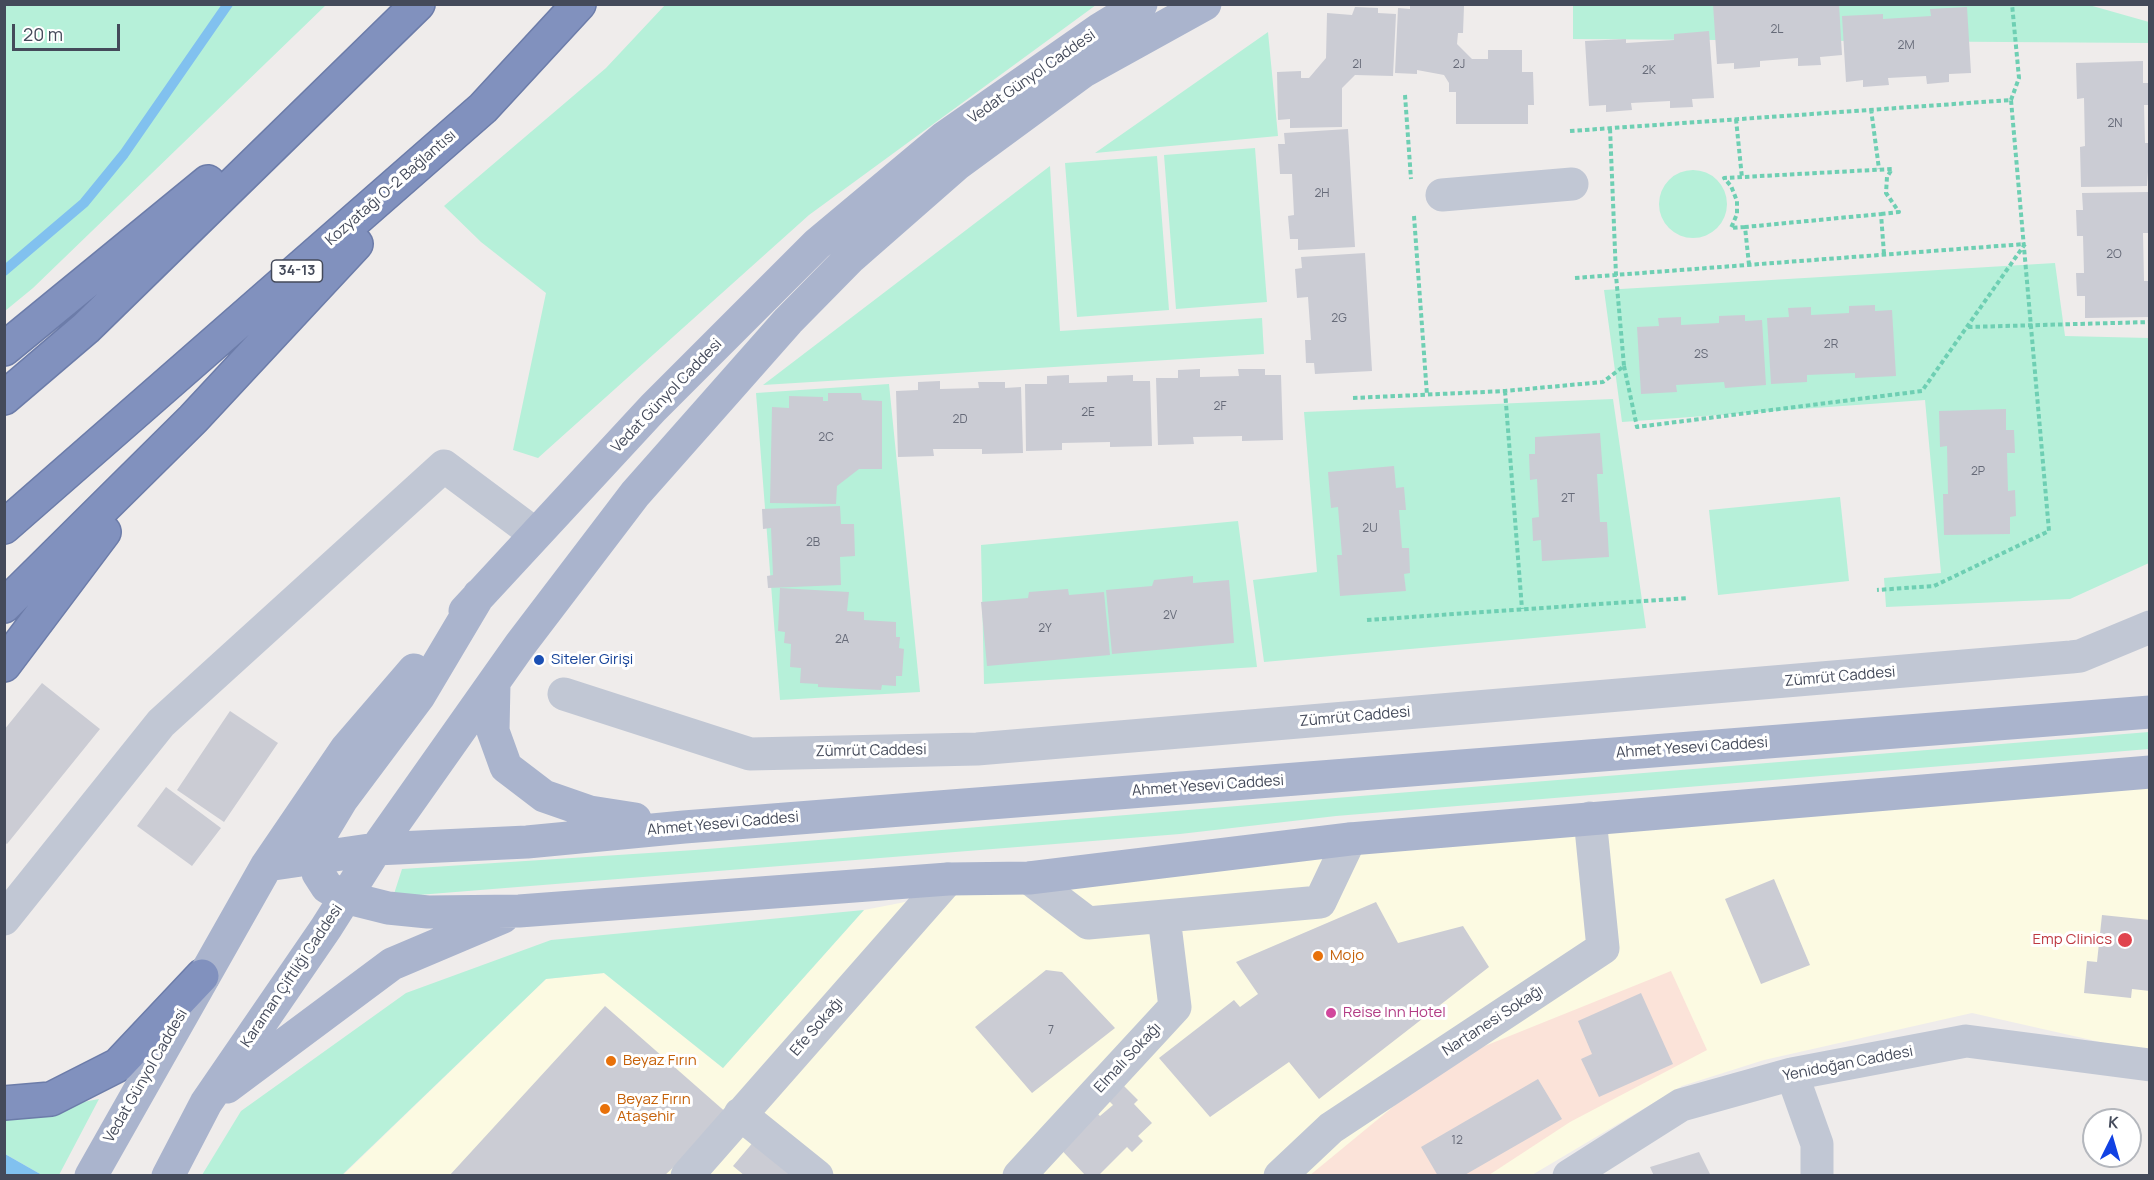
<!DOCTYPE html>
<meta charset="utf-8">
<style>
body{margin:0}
#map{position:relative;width:2154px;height:1180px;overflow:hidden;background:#efeceb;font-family:Manrope,sans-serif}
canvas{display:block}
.frame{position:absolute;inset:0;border:6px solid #444a5a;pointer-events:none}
.north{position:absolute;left:2082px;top:1108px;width:60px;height:60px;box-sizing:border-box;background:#fff;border:2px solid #b4b7bd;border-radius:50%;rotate:5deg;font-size:16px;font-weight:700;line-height:24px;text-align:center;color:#444a5a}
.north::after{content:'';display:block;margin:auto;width:21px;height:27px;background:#1141e3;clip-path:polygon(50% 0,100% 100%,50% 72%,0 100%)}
.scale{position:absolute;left:12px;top:24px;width:108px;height:27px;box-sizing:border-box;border:3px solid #444a5a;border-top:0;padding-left:8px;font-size:18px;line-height:21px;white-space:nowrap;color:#444a5a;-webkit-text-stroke:4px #fff;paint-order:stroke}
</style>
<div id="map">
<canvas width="2154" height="1180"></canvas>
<div class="frame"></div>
<div class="north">K</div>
<div class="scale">20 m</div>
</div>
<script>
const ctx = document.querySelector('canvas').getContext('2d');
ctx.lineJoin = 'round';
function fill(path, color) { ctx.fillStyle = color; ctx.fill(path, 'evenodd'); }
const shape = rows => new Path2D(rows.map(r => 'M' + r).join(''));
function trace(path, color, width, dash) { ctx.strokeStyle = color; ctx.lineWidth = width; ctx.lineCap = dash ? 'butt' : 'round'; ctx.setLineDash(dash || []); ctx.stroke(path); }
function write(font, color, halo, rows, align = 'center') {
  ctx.font = font + ' Manrope,sans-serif'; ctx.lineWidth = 6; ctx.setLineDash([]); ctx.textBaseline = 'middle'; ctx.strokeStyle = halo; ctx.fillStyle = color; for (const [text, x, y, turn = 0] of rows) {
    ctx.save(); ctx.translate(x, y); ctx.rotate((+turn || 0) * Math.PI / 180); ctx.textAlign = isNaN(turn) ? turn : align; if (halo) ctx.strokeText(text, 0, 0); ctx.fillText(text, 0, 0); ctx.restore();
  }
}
fill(shape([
 [2149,785,2149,1053,1972,1013,1764,1060,1682,1086,1532,1175,342,1176,546,979,604,973,723,1068,864,910,1029,878]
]), '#fcfae2');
fill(shape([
 [1671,971,1707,1050,1570,1122,1489,1175,1309,1176,1450,1060]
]), '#fbe3d9');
fill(shape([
 [4,5,5,4,326,5,33,288,5,311],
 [665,5,1096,5,809,215,538,458,513,450,546,293,481,242,444,206,606,68],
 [1573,5,2089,5,2149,22,2149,43,1573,39],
 [1268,32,1278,136,1095,153],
 [1255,148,1267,302,1176,309,1164,155],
 [1157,156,1169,310,1077,317,1065,163],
 [1050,166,1060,331,1262,318,1264,354,763,385],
 '1659 204a34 34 0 1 1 68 0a34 34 0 1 1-68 0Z',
 [2055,263,2065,336,2149,338,2149,563,2070,599,1886,607,1884,578,1941,573,1925,400,1622,422,1604,290],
 [889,384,920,692,780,700,756,393],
 [1613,399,1646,628,1264,662,1253,580,1317,572,1304,412],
 [1840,497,1849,581,1718,595,1709,510],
 [1238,521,1257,667,984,684,981,545],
 [2149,732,2149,749,1336,816,1180,834,393,897,402,869,695,850],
 [864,910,723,1068,604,973,546,979,342,1175,202,1175,241,1111,406,993,551,940],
 [99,1099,59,1175,42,1175,5,1154,5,1110,25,1113]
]), '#b6f0d9');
fill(shape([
 [5,1154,42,1175,5,1175]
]), '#81c1ef');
trace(shape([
 [4,271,84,203,124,154,228,4]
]), '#81c1ef', 10);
fill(shape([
 [1410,4,1464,6,1463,33,1458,33,1457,44,1472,59,1488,59,1488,50,1522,50,1522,72,1533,72,1534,105,1528,105,1528,124,1456,124,1456,92,1449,92,1449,83,1444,75,1417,70,1417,74,1395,73,1398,8,1410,9],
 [1713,4,1839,4,1842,55,1820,57,1821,65,1798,66,1798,58,1760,61,1760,67,1734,69,1734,63,1717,64],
 [1355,7,1378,8,1378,13,1396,14,1393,76,1355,75,1342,88,1342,127,1290,128,1290,119,1278,120,1277,72,1301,71,1301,78,1309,78,1326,58,1327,13,1352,15],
 [1967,7,1971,73,1949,74,1949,82,1927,84,1926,76,1888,78,1889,85,1863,87,1863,80,1846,82,1842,16,1883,14,1883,19,1931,16,1930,9],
 [1709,31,1714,98,1692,99,1693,107,1670,108,1670,101,1631,103,1632,110,1606,112,1606,105,1589,106,1585,41,1626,39,1626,43,1674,40,1674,34],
 [2143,61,2143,83,2150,83,2150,105,2144,105,2145,143,2150,143,2147,186,2081,187,2080,147,2085,146,2084,98,2077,99,2076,63],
 [1348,129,1355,247,1298,250,1298,239,1290,239,1288,216,1294,215,1292,174,1280,174,1278,144,1285,144,1284,133],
 [2148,192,2149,233,2143,233,2144,281,2150,281,2150,317,2085,318,2085,296,2077,296,2076,273,2084,273,2083,236,2077,236,2076,210,2083,210,2082,193],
 [1365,253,1372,371,1315,374,1314,363,1306,363,1305,340,1311,340,1308,297,1297,298,1295,269,1302,268,1301,257],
 [1875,305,1875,311,1892,310,1896,376,1855,378,1855,373,1807,375,1807,382,1771,384,1767,318,1789,317,1788,308,1811,307,1811,315,1849,313,1849,306],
 [1745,315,1745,321,1762,320,1766,385,1725,388,1724,382,1676,385,1677,392,1641,394,1637,327,1659,326,1658,318,1681,317,1681,325,1719,323,1719,316],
 [1200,369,1200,377,1239,376,1238,369,1265,369,1265,375,1281,375,1283,440,1242,441,1242,436,1193,437,1194,444,1158,445,1156,378,1178,378,1178,370],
 [1069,375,1069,383,1107,382,1107,376,1133,375,1133,381,1150,381,1152,446,1110,447,1110,442,1062,443,1062,450,1026,451,1025,384,1047,384,1047,376],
 [940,381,940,389,979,388,978,382,1005,382,1005,388,1021,387,1023,453,982,454,982,449,933,449,934,456,898,457,896,391,918,390,918,382],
 [828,393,861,393,862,400,882,401,882,469,859,469,837,486,836,504,770,503,772,407,789,408,789,396,823,397,823,401,828,401],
 [2006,409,2006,430,2014,430,2015,453,2007,453,2008,491,2015,490,2016,516,2010,517,2010,534,1944,535,1943,494,1948,494,1947,446,1940,447,1939,411],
 [1600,433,1603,474,1597,474,1600,522,1607,522,1609,557,1542,561,1541,540,1533,541,1532,518,1539,517,1537,479,1530,480,1529,454,1535,454,1535,437],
 [1394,466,1396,488,1404,487,1406,510,1399,510,1402,548,1409,548,1410,573,1404,574,1406,591,1340,596,1337,555,1342,555,1338,507,1331,508,1328,472],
 [840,506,841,524,854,524,855,556,840,557,841,585,768,588,767,576,773,575,771,528,763,529,762,509],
 [1193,576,1193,583,1229,580,1234,643,1112,654,1106,590,1152,586,1154,580],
 [780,588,849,592,847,611,864,612,864,620,896,622,896,637,900,637,899,648,904,649,902,676,896,676,896,686,882,685,881,690,818,687,818,684,800,683,801,668,790,667,791,644,784,643,785,632,778,631],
 [1068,589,1069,595,1104,592,1110,655,987,666,981,602,1028,598,1029,592],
 [42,683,100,729,7,844,4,842,4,730],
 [230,711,278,743,224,822,177,790],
 [166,787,221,828,192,866,137,826],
 [1774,879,1810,965,1761,984,1725,899],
 [1376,902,1398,943,1463,926,1489,967,1319,1099,1289,1062,1210,1117,1159,1058,1234,1000,1240,1007,1258,994,1236,962],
 [2102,915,2150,920,2150,991,2132,989,2131,998,2084,993,2087,961,2097,962],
 [1046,970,1062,972,1115,1028,1032,1093,975,1027],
 [1641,993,1673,1064,1599,1097,1581,1059,1592,1054,1578,1021],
 [605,1006,729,1115,664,1176,449,1176],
 [1538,1079,1562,1119,1463,1176,1438,1176,1421,1147],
 [1124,1086,1138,1100,1134,1104,1152,1123,1138,1136,1143,1141,1132,1152,1127,1147,1098,1176,1086,1176,1054,1142,1090,1106,1100,1116,1113,1105,1109,1101],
 [755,1140,795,1176,745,1176,733,1166],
 [1699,1152,1711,1176,1654,1176,1650,1167]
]), '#cbccd4');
const highway = shape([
 [4,349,208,182],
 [4,398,86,328,418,4],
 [4,527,483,108,579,4],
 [4,606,193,419,356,244],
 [4,665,104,532],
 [4,1103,51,1099,118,1065,202,976]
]);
trace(highway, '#6c7ca9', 36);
trace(shape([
 [1405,95,1411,179],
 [2011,100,2019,78,2012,4],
 [1871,109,1879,169],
 [1736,119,1742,178],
 [1570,131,2011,100,2049,531,1934,586,1877,590],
 [1881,214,1899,212,1886,193,1887,177,1892,169],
 [1414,216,1427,395],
 [1745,227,1731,228,1737,214,1737,201,1731,186,1724,178,1892,169],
 [1749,265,1745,227,1881,214,1884,254],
 [1575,278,2025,244],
 [1968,327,2150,322],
 [1624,366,1637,427,1922,391,2025,244],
 [1505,391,1522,609],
 [1353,398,1505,391,1603,382,1624,366,1616,275,1610,128],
 [1367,620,1688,598]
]), '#6ecfb3', 4, [4.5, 3]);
trace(shape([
 [1442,195,1572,184],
 [564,694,750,754,977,749,2071,657,2080,656,2150,627],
 [1029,878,1088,923,1320,902,1350,839],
 [4,919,161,723,444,466,535,534],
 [1792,1074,1817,1144,1817,1176],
 [740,1114,817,1176],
 [687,1176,948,879],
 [1019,1176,1175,1007,1164,917],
 [1280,1176,1331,1128,1603,948,1590,818],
 [1569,1176,1681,1105,1792,1074,1966,1041,2150,1065]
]), '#c1c7d4', 33);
trace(shape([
 [479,595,419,696,342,799,324,829,315,850,318,873,327,887,344,897,388,908,428,912,519,911,948,879,1029,878,1350,839,2150,772],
 [465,611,653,408,817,244,945,137,1100,29,1141,4],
 [494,683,493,731,506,767,544,796,590,812,635,819],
 [267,865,376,849,527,842,684,827,2150,712],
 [227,1087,392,964,503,917],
 [91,1176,267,865,346,749,414,670],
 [168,1176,206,1103,326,928,376,849,520,645,635,494,788,321,851,257,956,165,1084,71,1205,4]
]), '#aab4cd', 33);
trace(highway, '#8191be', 33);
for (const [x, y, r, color] of [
 [539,660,6,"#1a4fb4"],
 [2125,940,8,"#e0444e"],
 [1318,956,6,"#e8710a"],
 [1331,1013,6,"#d1479c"],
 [611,1061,6,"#e8710a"],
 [605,1109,6,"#e8710a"]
]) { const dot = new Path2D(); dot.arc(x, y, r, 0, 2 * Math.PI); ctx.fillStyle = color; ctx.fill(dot); trace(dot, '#fff', 2); }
write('12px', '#666a78', null, [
 ["2L",1777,30],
 ["2M",1906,46],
 ["2I",1357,65],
 ["2J",1459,65],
 ["2K",1649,71],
 ["2N",2115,124],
 ["2H",1322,194],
 ["2O",2114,255],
 ["2G",1339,319],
 ["2R",1831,345],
 ["2S",1701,355],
 ["2F",1220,407],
 ["2E",1088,413],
 ["2D",960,420],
 ["2C",826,438],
 ["2P",1978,472],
 ["2T",1568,499],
 ["2U",1370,529],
 ["2B",813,543],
 ["2V",1170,616],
 ["2Y",1045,629],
 ["2A",842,640],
 ["7",1051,1031],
 ["12",1457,1141]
]);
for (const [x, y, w] of [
 [297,271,51]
]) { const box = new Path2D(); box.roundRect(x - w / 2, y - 11, w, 22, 4.5); ctx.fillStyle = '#fff'; ctx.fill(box); trace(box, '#444a5a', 1.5); }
write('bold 14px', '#444a5a', null, [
 ["34-13",297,271]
]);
write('15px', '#444a5a', '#fff', [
 ["Vedat Günyol Caddesi",1032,77,-35],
 ["Kozyatağı O-2 Bağlantısı",391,188,-41],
 ["Vedat Günyol Caddesi",667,396,-46],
 ["Zümrüt Caddesi",1840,677,-5],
 ["Zümrüt Caddesi",1355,717,-5],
 ["Ahmet Yesevi Caddesi",1692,748,-4],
 ["Zümrüt Caddesi",871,751,-1],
 ["Ahmet Yesevi Caddesi",1208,786,-4],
 ["Ahmet Yesevi Caddesi",723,824,-5],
 ["Karaman Çiftliği Caddesi",292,976,-56],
 ["Nartanesi Sokağı",1493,1021,-33],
 ["Efe Sokağı",817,1027,-49],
 ["Elmalı Sokağı",1128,1058,-47],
 ["Yenidoğan Caddesi",1848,1064,-11],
 ["Vedat Günyol Caddesi",146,1076,-60]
]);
write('15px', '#164399', '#fff', [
 ["Siteler Girişi",551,660]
], 'left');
write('15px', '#be3a42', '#fff', [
 ["Emp Clinics",2112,940]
], 'right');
write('15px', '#c56008', '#fff', [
 ["Mojo",1330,956],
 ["Beyaz Fırın",623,1061],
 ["Beyaz Fırın",617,1100],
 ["Ataşehir",617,1117]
], 'left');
write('15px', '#b23c85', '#fff', [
 ["Reise Inn Hotel",1343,1013]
], 'left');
</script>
